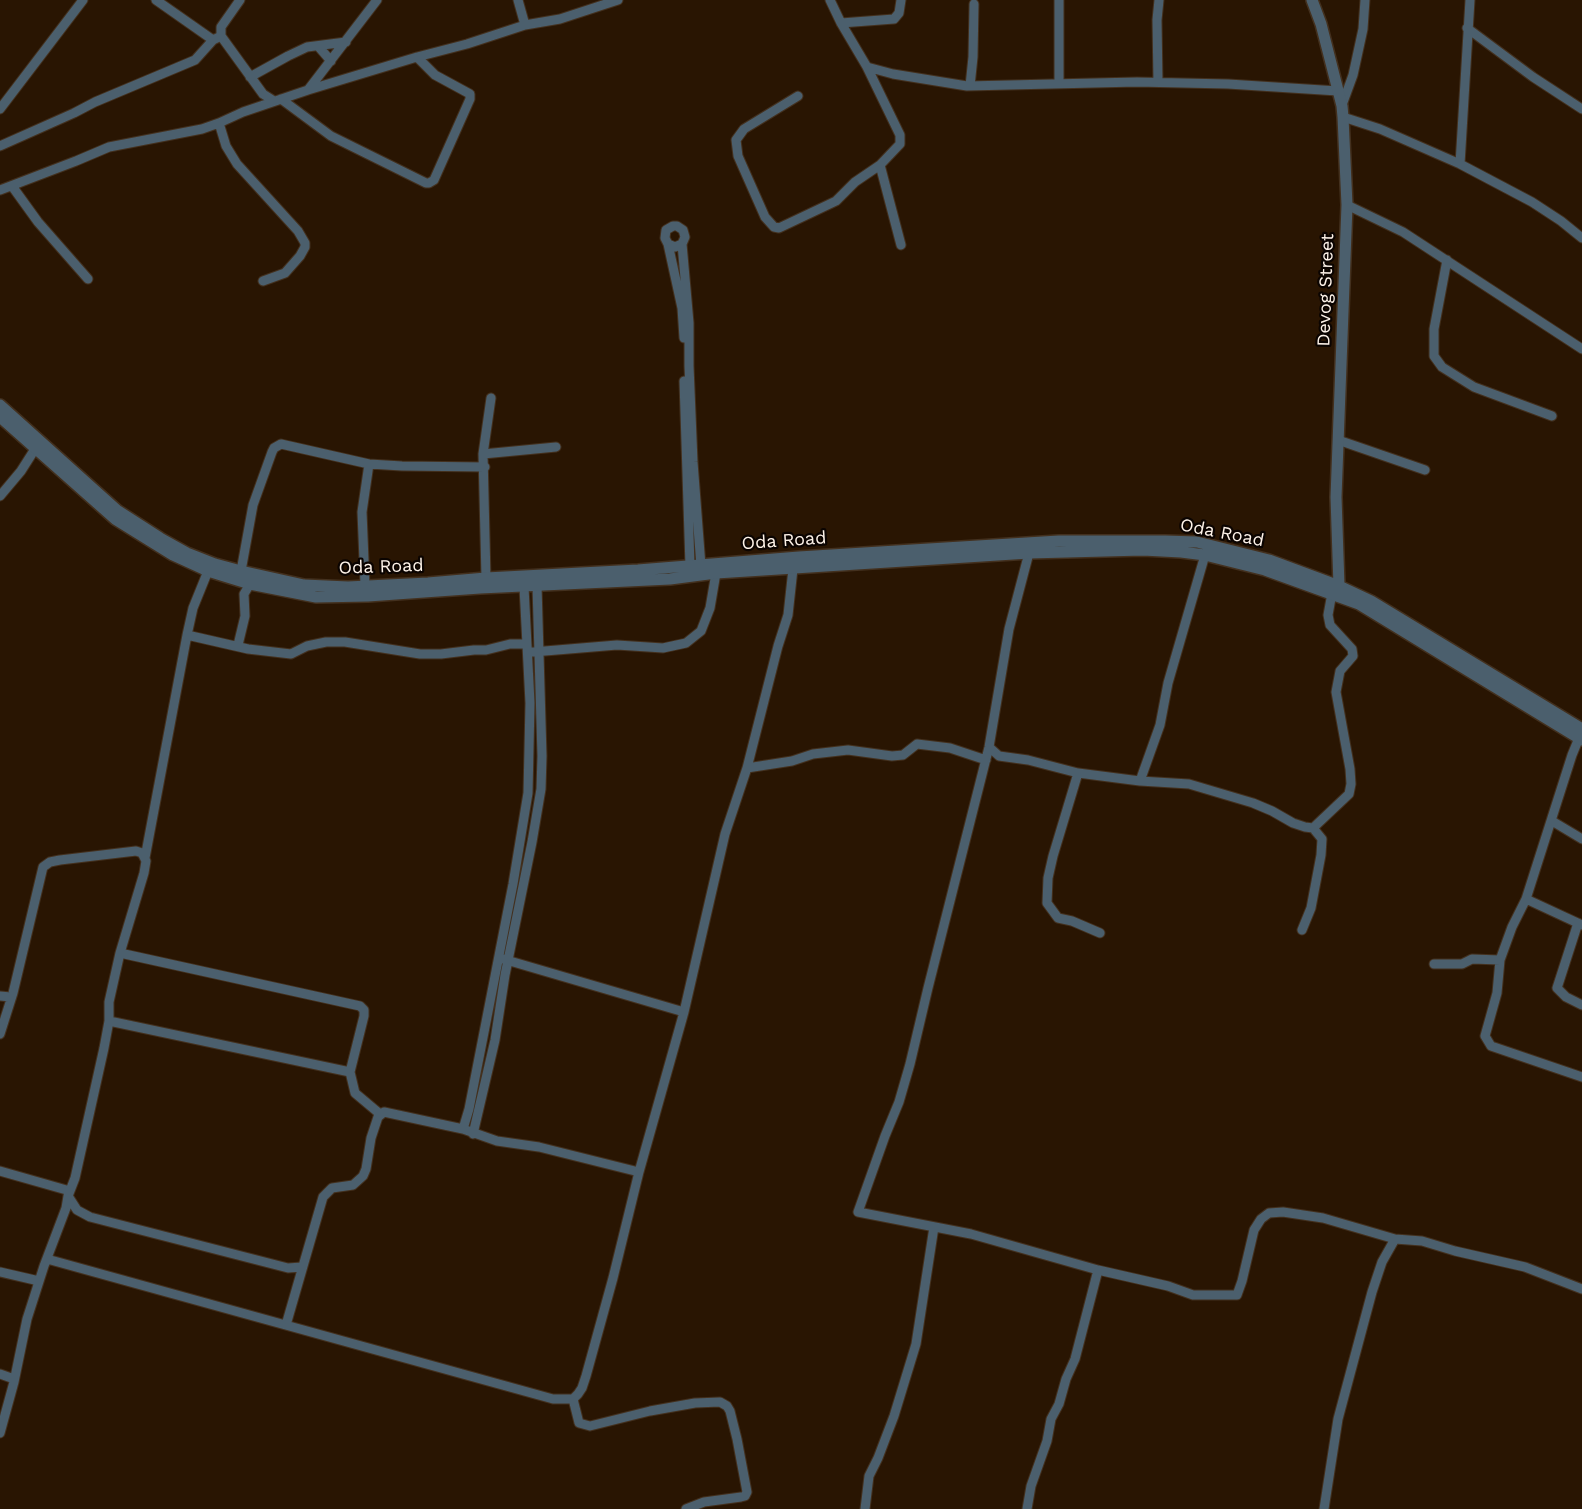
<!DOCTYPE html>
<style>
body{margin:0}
canvas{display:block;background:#291502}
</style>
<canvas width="1582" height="1509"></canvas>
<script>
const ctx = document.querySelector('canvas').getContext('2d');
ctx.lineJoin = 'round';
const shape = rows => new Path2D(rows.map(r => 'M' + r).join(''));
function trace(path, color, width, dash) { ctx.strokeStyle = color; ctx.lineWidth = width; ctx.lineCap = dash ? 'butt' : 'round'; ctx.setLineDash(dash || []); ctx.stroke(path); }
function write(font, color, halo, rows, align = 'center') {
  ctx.font = font + ' "Work Sans",sans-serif'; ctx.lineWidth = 4.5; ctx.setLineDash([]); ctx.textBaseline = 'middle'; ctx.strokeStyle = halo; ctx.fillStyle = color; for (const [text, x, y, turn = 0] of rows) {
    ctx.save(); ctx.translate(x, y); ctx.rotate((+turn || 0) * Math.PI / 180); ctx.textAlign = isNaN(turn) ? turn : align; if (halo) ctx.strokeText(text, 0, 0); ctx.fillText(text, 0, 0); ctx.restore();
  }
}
const minor = shape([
 [156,0,213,40],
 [518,0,525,25],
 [841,23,894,19,899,13,901,0],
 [1467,28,1533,77,1582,109],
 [221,36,263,94,274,101],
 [318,46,331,61],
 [867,67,893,74,967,86,1137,82,1228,84,1338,91],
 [250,77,288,56,307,47,346,42],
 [1158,82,1157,20,1159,0],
 [1059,84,1059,0],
 [970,86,973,57,974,4],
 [308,90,377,0],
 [798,96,744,129,736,140,738,156,765,217,774,227,779,228,836,201,855,182,880,165,900,144,900,135,867,67,841,23,830,0],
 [281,99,331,136,426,183,429,183,434,180,470,99,470,94,435,75,417,57],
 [1342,105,1353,75,1363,29,1365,0],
 [0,109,83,0],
 [1343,117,1380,129,1460,164,1532,202,1561,221,1582,238],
 [219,123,226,146,237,164,298,231,305,243,305,247,300,256,285,273,263,281],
 [0,146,74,113,95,102,195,60,213,40,221,36,221,27,240,0],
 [1460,164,1470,0],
 [880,165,901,245],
 [12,186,38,222,88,279],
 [0,190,76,161,109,147,202,129,219,123,243,112,308,90,417,57,467,44,525,25,560,19,618,0],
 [1347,205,1403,232,1582,349],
 [668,244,682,308,684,338],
 [682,244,675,247,668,244,665,238,666,230,673,226,677,226,683,230,685,237,682,244,689,323,689,366,693,462,701,566],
 [1447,260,1434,329,1434,356,1442,367,1474,387,1552,416],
 [684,381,690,566],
 [1338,440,1425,470],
 [483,454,556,447],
 [0,496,21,471,35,449],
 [1029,553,1009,629,989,747,928,988,910,1064,899,1102,885,1136,858,1212,971,1234,1098,1270,1168,1286,1193,1295,1237,1295,1242,1281,1254,1230,1261,1219,1269,1213,1283,1212,1323,1218,1395,1239],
 [241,571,253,505,272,452,274,448,281,444,369,464,402,466,485,467],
 [486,578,483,454,491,398],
 [365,585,362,512,369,464],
 [187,635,248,649,291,654,307,646,326,642,345,642,420,654,441,654,474,650,486,650,510,644,527,644],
 [238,645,245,616,244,594,250,584],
 [533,652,617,645,663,648,686,643,701,631,710,608,716,573],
 [1579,738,1572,755,1526,899,1582,925],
 [989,747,999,756,1028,760,1078,773,1140,781,1189,784,1253,803,1272,811,1293,823,1305,827,1313,828,1322,839,1321,855,1311,908,1302,930],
 [747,768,792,761,813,754,848,750,892,756,903,755,917,744,950,748,986,760],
 [1078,773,1053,856,1048,878,1047,903,1058,918,1072,921,1100,933],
 [1140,781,1160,725,1168,683,1205,555],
 [1552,821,1582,839],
 [1313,828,1349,794,1351,784,1350,769,1336,692,1340,671,1353,656,1352,649,1330,625,1328,615,1332,593],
 [145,858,187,635,193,608,208,571],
 [1526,899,1512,927,1500,960,1497,993,1485,1036,1491,1046,1582,1077],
 [1578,923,1557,988,1566,997,1582,1005],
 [120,953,360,1006,364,1010,364,1016,350,1072,355,1093,380,1114],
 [503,959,684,1012],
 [1434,964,1462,964,1472,959,1500,960],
 [0,996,11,997],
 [109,1021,350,1072],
 [0,1034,13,993,43,867,50,862,60,860,136,851,142,853,146,861,144,873,120,953,109,1002,109,1021,104,1048,75,1178,68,1196,66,1208,44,1266,27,1319,14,1382,0,1433],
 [463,1129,469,1109,513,884,528,793,530,703,524,587],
 [473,1134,495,1040,505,975,532,842,541,789,542,756,537,586],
 [0,1171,70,1191],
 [68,1196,77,1210,90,1217,288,1268,302,1267],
 [47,1259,553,1399,573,1399,578,1394,582,1388,586,1376,613,1278,639,1172,684,1012,725,834,747,768,778,646,788,615,793,569],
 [0,1272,39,1281],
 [286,1325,323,1197,332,1188,353,1185,363,1176,366,1169,371,1138,378,1117,384,1112,463,1129,497,1141,539,1147,639,1172],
 [0,1374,14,1379],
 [573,1399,579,1423,590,1426,650,1411,695,1403,720,1402,727,1406,730,1411,737,1439,747,1492,745,1496,741,1497,704,1502,686,1509],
 [865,1509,869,1476,878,1458,894,1416,916,1344,934,1227],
 [1027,1509,1031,1486,1047,1441,1051,1419,1059,1404,1066,1379,1075,1359,1098,1270],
 [1324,1509,1338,1419,1372,1292,1382,1262,1395,1239,1422,1241,1455,1251,1525,1267,1582,1289]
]);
const tertiary = shape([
 [1312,0,1321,24,1342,106,1343,117,1347,205,1336,497,1339,586],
 [0,405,118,511,160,538,187,553,215,564,241,571,304,585,348,587,428,583,486,578,638,570,799,557,1059,541,1165,541,1197,542,1269,560,1339,586,1371,601,1582,729],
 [0,417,115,519,173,555,208,571,250,584,316,597,368,596,480,588,670,579,716,573,1029,553,1143,550,1181,552,1205,555,1265,570,1359,604,1582,740]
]);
trace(minor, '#43301e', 11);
trace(tertiary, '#43301e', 14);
trace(minor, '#4b5f6d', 9);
trace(tertiary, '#4b5f6d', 11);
write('18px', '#fef3e9', '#0b0401', [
 ["Devog Street",1326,290,-88],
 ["Oda Road",1222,533,11],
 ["Oda Road",784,541,-4],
 ["Oda Road",381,567,-2]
]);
</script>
